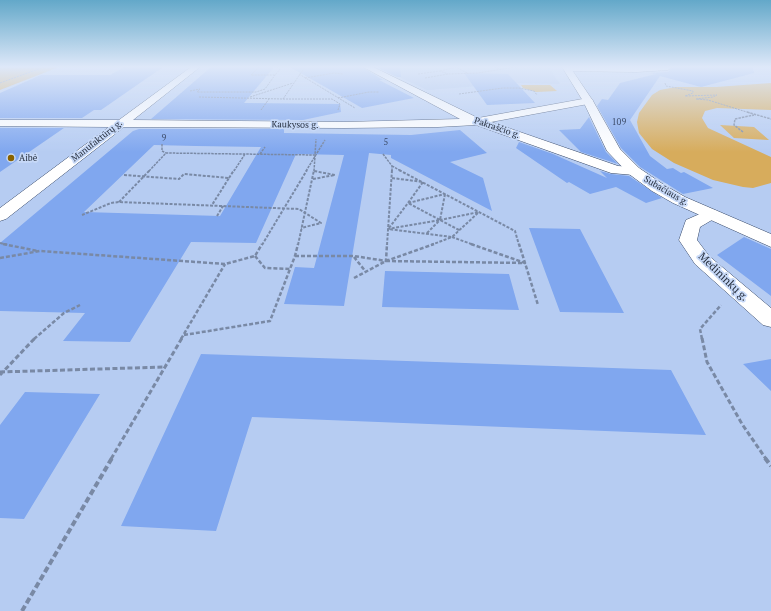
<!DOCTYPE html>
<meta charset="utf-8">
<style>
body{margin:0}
canvas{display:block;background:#b6ccf2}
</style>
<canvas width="771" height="611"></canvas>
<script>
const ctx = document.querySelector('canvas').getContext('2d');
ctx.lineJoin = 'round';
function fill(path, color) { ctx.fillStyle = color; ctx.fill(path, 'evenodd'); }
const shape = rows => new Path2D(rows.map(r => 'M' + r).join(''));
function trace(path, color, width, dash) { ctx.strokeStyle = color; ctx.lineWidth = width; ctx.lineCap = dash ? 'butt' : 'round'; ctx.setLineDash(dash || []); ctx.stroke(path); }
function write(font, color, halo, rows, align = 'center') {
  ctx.font = font + ' "PT Serif",serif'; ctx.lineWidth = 3.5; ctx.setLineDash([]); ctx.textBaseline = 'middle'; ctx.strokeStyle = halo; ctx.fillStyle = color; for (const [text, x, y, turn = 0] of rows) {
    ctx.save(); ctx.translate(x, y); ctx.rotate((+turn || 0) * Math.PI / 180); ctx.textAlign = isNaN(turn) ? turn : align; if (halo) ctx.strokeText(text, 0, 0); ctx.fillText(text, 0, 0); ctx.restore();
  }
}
fill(shape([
 [378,67,548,67,560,84,520,83,427,90]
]), '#a8c1ed');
fill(shape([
 [0,67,59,67,0,90],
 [771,83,771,110,717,108,705,111,702,118,708,128,771,157,771,183,753,188,743,187,713,180,674,163,652,149,639,133,637,122,639,113,652,95,660,90,676,87,716,87],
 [521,85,550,85,557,91,536,92,523,88],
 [720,125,754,127,769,140,734,138]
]), '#d7ac5c');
fill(shape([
 [125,67,163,67,101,110,94,110,82,118,0,118,0,93,41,75,110,75],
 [211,67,274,67,244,103,340,104,341,112,303,120,151,119],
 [290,67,362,67,383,80,379,80,414,98,362,108],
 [376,67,400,67,401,77,397,77],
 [673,67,753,67,754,73,701,87,660,76,630,120,650,156,667,169,673,168,681,173,684,172,713,188,683,194,640,167,621,148,597,106,602,99,608,100,620,83,656,74,650,73,668,72],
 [464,73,508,74,535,103,487,105],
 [589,117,606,152,618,164,581,152,559,130,580,129],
 [0,128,64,128,0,172],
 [139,129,284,129,284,133,411,135,460,130,487,153,450,162,483,178,492,211,391,158,391,155,369,153,344,306,284,304,295,267,314,268,344,155,296,154,256,243,191,242,130,342,63,341,85,313,0,311,0,243,133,131],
 [154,145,196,146,261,147,220,216,84,212],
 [519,142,553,154,607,178,600,171,611,174,629,176,662,198,646,203,616,187,590,194,569,182,567,183,516,148],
 [529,228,580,229,624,313,560,312],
 [744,237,771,249,771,296,717,255],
 [385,271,509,274,519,310,382,307],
 [201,354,671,370,706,435,252,417,216,531,121,526],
 [771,359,771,391,743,364],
 [25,392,100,394,24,519,0,518,0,425]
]), '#80a7ef');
const street = shape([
 [191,67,200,67,133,120,344,122,460,119,363,67,373,67,478,118,588,98,592,99,593,101,588,104,491,122,618,166,634,167,639,168,641,171,639,174,634,175,611,173,476,125,438,127,344,128,124,127,6,219,0,221,0,208,109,127,0,126,0,120,119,120,191,67],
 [564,67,672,67,668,70,636,72,567,71,564,70,564,67],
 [711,209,717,211,719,214,717,217,700,227,697,240,709,256,771,308,771,327,763,325,695,264,679,240,686,220,711,209]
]);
const secondary = shape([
 [562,67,570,67,593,101,620,149,639,168,664,185,685,197,771,234,771,247,673,203,652,191,629,174,607,151,583,101,562,67]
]);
trace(street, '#354767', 1);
trace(secondary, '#354767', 1);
trace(shape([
 [259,67,251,75,275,75,280,69,276,67],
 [494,67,500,69],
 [440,71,456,67,467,73],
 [299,74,355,108],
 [418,74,440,71,448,74],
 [305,78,334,73,343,74],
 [425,78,448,74,478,73,515,67,551,67],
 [0,83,44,67],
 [665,83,666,86,693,91,693,93,685,96,717,95,713,97,696,99,708,100,750,113],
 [190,91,200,89,197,92,256,92,265,89,275,75],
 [459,94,503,88,519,88,534,91,537,95],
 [199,97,283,99,305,67],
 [250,97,293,83],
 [338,98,369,92,379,92],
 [283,99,332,99,340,104,338,110],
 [261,110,269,99]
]), '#7989a5', 1, [2, 1]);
trace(shape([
 [747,112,771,119],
 [743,132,734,125,735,119,754,115],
 [162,144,162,151,166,153],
 [260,154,265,147],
 [383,154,392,166,392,171],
 [392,166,401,171],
 [149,171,166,153,315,155,316,139],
 [234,171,245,154],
 [306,171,325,140],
 [314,171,315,156]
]), '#7989a5', 1.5, [2.5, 1]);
trace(shape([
 [399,170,515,231,519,245],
 [124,175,179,179,184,174,229,178,212,205],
 [229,178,234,170],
 [392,178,423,182,408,203],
 [313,179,335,175,314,171],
 [445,194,440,220,408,203,445,194],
 [119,202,150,170],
 [82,215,111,203,119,202,299,209,321,223,301,228],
 [217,216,223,206],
 [389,228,408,203],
 [459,230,440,220,388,229,452,237,479,212],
 [427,233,440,220,479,212],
 [0,243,8,245],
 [262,245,307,170],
 [298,245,314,170],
 [387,245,392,170],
 [431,245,452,237,474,245]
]), '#7989a5', 2, [3, 1.5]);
trace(shape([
 [3,244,38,251],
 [471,244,525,263,538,305],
 [255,256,265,268,290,269],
 [295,256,354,256,386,261,387,244],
 [354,257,366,272],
 [0,258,40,251,225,264,255,256,262,244],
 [386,261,525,263,519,244],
 [354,278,386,261,434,244],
 [184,335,270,321,295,256,298,244],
 [34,339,64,313,80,305],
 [181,339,225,264],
 [702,339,700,329,721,305]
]), '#7989a5', 2.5, [4, 2]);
trace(shape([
 [702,338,707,362,742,424,766,459],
 [0,372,164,367],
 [0,375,35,338],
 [111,459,182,338]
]), '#7989a5', 3, [5, 2.5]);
trace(shape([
 [765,458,771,466],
 [22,611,112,458]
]), '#7989a5', 4, [6, 3]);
fill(street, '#fff');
fill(secondary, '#fff');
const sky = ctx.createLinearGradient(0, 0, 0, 152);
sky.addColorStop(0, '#63a8c9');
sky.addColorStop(0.44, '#dee8f9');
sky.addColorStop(1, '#dee8f900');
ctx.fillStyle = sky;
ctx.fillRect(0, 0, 771, 152);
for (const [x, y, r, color] of [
 [11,158,4,"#896200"]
]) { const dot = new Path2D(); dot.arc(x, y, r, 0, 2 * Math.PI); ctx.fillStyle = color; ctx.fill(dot); trace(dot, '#c7d9f8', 1.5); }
write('9px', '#3e4e6c', null, [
 ["109",619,122],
 ["9",164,138],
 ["5",386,142]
]);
write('9px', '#283140', '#c7d9f8', [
 ["Kaukysos g.",295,125,1],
 ["Pakraščio g.",497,128,19],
 ["Manufaktūrų g.",97,141,-38],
 ["Subačiaus g.",666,191,30]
]);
write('9px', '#283140', '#c7d9f8', [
 ["Aibė",19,158]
], 'left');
write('11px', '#283140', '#c7d9f8', [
 ["Medininkų g.",723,277,44]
]);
</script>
